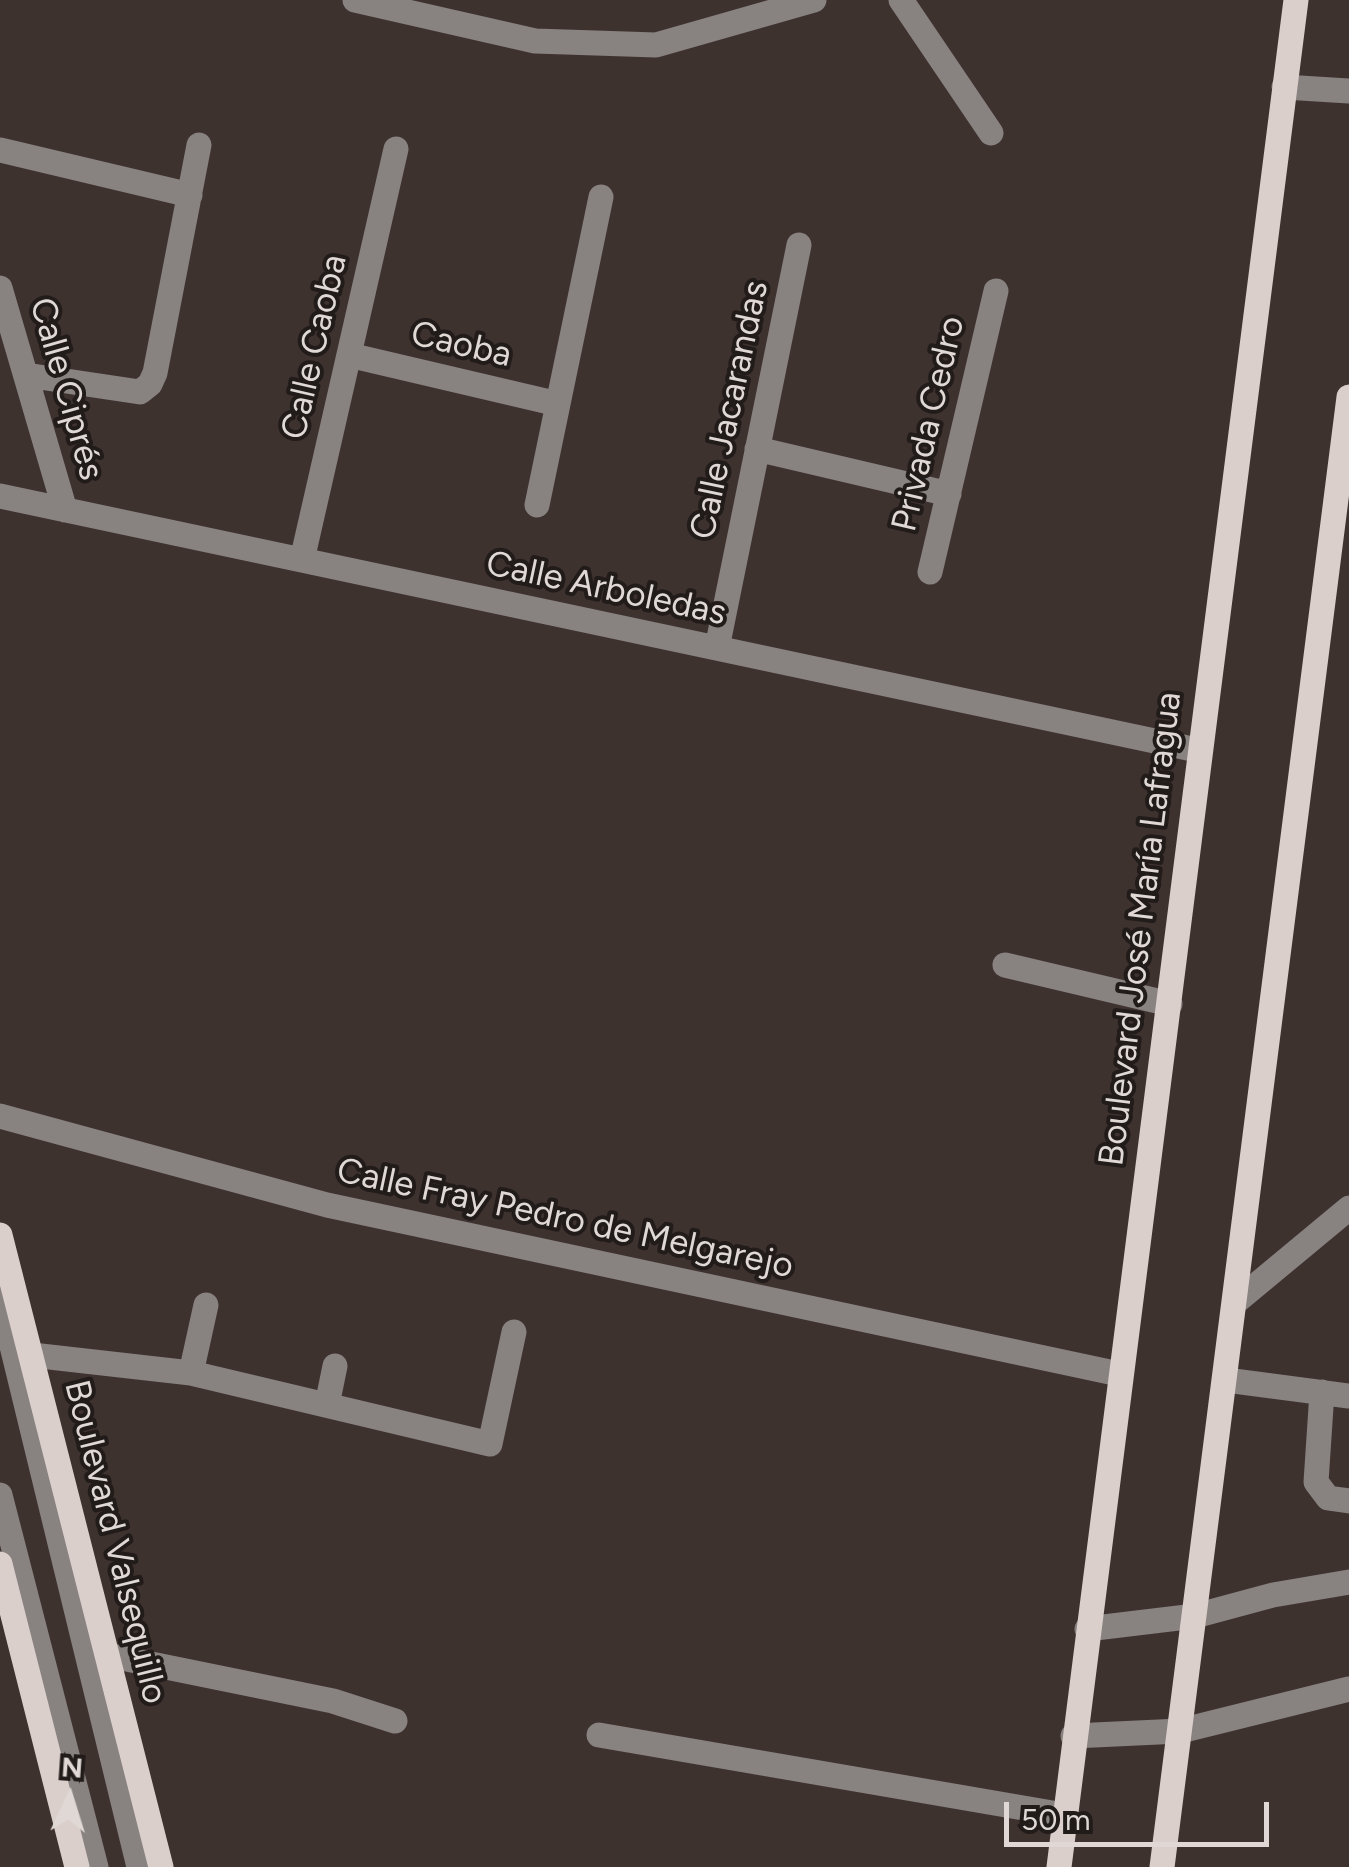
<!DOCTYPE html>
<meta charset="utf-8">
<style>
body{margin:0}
#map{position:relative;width:1349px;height:1867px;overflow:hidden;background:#3e322f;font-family:Figtree,sans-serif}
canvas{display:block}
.north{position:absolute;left:20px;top:1747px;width:100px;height:100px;-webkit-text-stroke:8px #211b1a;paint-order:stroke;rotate:4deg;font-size:28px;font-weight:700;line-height:40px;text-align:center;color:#dfd8d5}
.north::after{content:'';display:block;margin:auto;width:35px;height:45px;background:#dfd8d5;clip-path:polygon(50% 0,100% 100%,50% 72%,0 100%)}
.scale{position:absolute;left:1004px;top:1802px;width:265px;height:45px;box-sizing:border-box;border:5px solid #dfd8d5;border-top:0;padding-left:12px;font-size:30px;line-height:35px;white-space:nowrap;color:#dfd8d5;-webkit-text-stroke:8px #211b1a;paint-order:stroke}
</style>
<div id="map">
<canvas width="1349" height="1867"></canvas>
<div class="north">N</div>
<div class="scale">50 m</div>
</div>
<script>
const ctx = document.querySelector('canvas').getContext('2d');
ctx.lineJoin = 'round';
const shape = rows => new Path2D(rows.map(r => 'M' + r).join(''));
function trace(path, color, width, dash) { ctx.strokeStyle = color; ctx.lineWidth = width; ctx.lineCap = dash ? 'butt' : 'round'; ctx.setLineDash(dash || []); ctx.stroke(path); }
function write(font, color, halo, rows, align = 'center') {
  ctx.font = font + ' Figtree,sans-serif'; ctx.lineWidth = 8; ctx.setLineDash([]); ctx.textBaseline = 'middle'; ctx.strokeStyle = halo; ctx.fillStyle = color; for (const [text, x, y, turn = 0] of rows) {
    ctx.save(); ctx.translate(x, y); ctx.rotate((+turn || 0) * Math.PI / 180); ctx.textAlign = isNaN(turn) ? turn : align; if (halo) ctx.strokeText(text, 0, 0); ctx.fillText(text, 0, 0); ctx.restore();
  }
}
trace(shape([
 [355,0,535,41,656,45,814,0],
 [901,0,991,133],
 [1284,87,1349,91],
 [0,150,190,195],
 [0,288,65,510],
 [349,355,558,404],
 [26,375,140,392,150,384,155,373,199,145],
 [757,449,949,494],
 [0,496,1197,750],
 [537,505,601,197],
 [302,560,396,149],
 [930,572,996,291],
 [717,648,799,245],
 [1005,965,1170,1004],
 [0,1116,327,1205,1119,1374],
 [0,1297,139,1867],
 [1237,1301,1349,1208],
 [32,1355,191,1373,490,1444,514,1332],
 [191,1373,206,1305],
 [1226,1380,1349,1396],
 [1322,1392,1316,1482,1328,1498,1349,1501],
 [327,1405,335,1366],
 [0,1495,96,1867],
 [1087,1629,1195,1616,1273,1595,1349,1582],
 [107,1655,333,1701,395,1721],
 [599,1735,1064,1815],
 [1073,1736,1180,1731,1349,1689]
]), '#888280', 25);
trace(shape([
 [0,1235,161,1867],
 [0,1564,77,1867],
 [1059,1867,1296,0],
 [1162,1867,1349,397]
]), '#dbcfcb', 25);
write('35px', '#dfd8d5', '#211b1a', [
 ["Caoba",461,345,13],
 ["Calle Caoba",315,347,-77],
 ["Calle Ciprés",66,389,74],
 ["Calle Jacarandas",730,410,-78],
 ["Privada Cedro",929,424,-77],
 ["Calle Arboledas",606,589,12],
 ["Boulevard José María Lafragua",1141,929,-83],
 ["Calle Fray Pedro de Melgarejo",565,1219,12],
 ["Boulevard Valsequillo",115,1542,76]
]);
</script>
